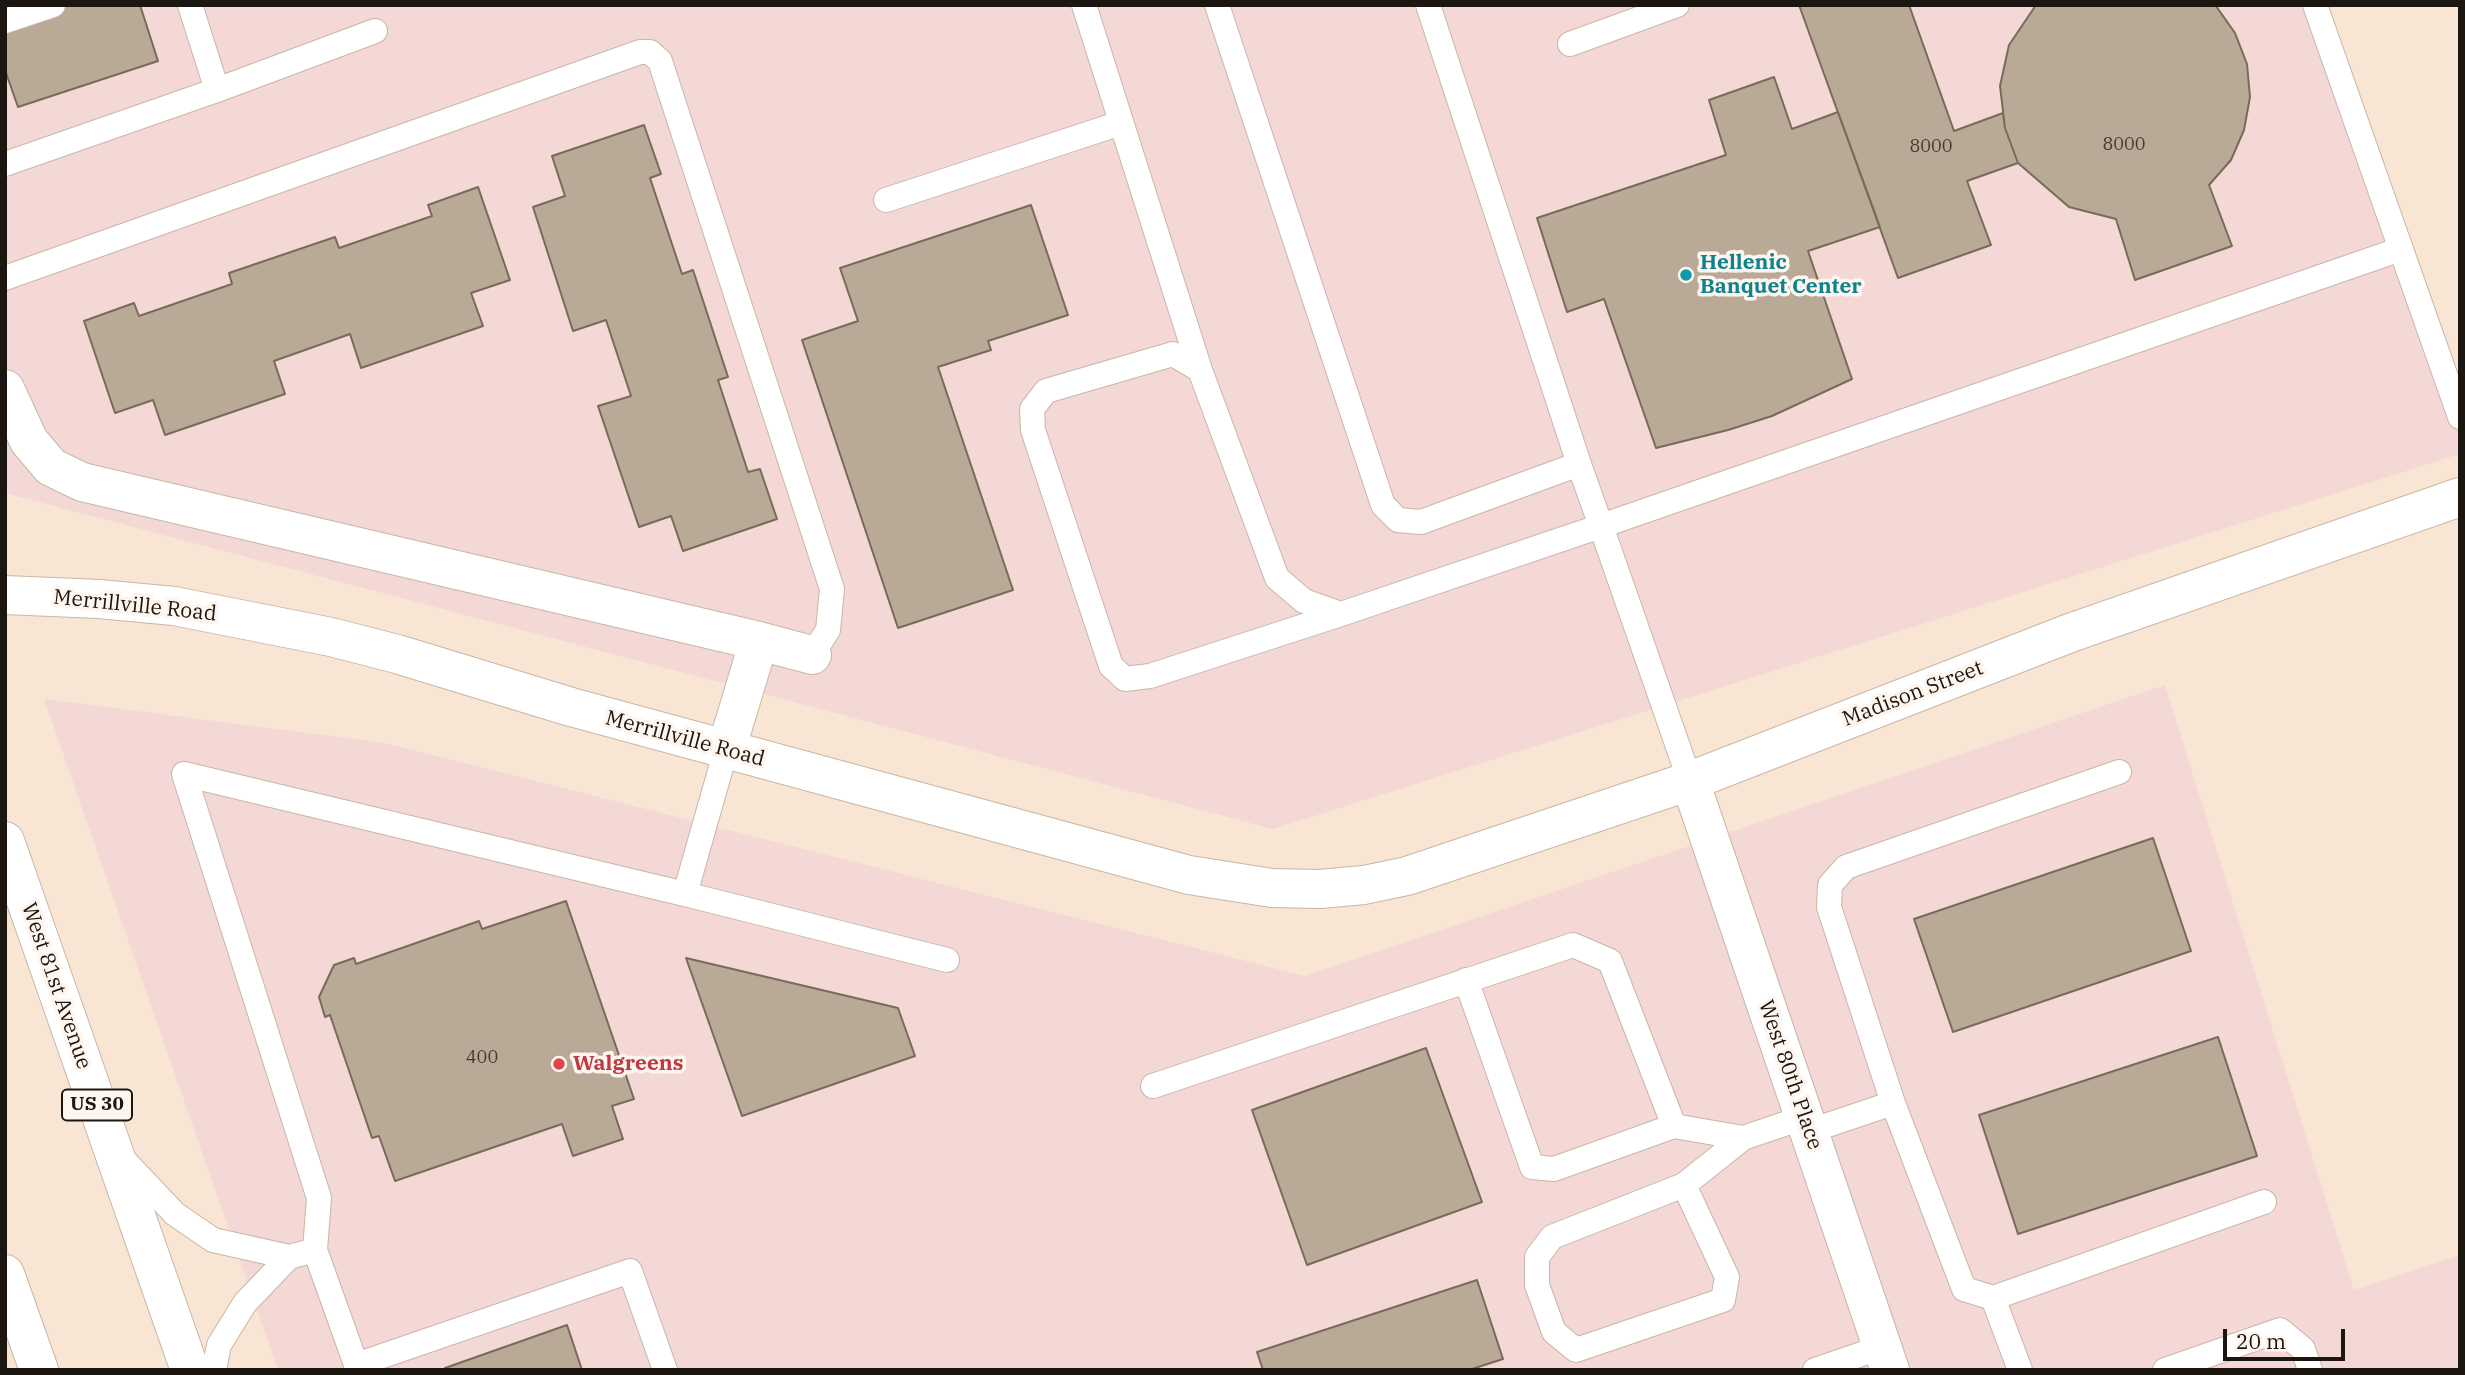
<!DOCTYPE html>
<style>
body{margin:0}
#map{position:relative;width:2465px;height:1375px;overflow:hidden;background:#f9e5d4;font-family:"IBM Plex Serif",serif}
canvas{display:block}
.frame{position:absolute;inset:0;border:7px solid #1c1610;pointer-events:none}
.scale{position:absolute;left:2223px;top:1329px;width:122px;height:32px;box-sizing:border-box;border:4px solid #1c1610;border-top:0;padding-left:9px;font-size:21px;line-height:24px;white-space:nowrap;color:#1c1610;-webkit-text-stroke:5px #fdf5ee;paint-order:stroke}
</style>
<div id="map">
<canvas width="2465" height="1375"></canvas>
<div class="frame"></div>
<div class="scale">20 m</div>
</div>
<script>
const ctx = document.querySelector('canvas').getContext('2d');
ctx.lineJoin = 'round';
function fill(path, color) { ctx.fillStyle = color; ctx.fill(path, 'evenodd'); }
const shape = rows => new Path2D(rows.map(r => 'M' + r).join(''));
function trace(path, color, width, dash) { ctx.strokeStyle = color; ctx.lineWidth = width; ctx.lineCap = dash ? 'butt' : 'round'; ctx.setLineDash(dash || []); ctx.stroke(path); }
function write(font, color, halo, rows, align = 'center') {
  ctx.font = font + ' "IBM Plex Serif",serif'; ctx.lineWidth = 7; ctx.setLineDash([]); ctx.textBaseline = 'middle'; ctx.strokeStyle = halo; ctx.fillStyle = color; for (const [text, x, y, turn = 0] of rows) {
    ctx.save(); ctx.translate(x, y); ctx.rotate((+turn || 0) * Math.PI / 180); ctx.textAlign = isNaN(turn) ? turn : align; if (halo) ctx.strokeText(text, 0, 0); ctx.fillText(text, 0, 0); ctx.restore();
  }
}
fill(shape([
 [5,5,2322,5,2460,415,2460,454,1273,829,5,493],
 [2165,685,2354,1290,2460,1255,2460,1370,278,1370,44,699,385,743,1305,976]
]), '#f3d8d6');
const building = shape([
 [56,5,140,5,158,61,18,107,5,70,5,22,56,5],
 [1799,5,1909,5,1954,131,2003,113,2005,128,2018,163,1967,181,1991,245,1898,278,1799,5],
 [2036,5,2216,6,2235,33,2247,64,2250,97,2244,130,2231,160,2209,185,2232,246,2135,280,2116,219,2069,207,2018,163,2005,128,2000,86,2009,45,2036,5],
 [1774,77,1792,129,1838,112,1880,227,1808,251,1852,379,1772,416,1728,430,1656,448,1604,299,1567,312,1537,218,1726,155,1709,100,1774,77],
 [644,125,661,174,650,178,682,274,693,270,728,377,718,380,748,472,760,469,777,519,683,551,671,516,639,527,598,406,631,396,606,320,573,331,533,207,565,196,552,156,644,125],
 [478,187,510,280,471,293,483,326,361,368,350,334,274,361,285,394,165,435,153,400,115,413,84,321,134,303,139,316,232,284,229,273,335,237,339,248,432,216,428,205,478,187],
 [1031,205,1068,315,988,341,991,350,938,367,1013,590,898,628,802,340,858,321,840,268,1031,205],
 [2153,838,2191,951,1953,1032,1914,919,2153,838],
 [566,901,634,1099,612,1106,623,1139,573,1156,562,1124,395,1181,379,1136,372,1138,330,1015,325,1017,319,997,334,965,354,958,356,964,479,921,482,929,566,901],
 [686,958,898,1008,915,1056,742,1116,686,958],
 [2218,1037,2257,1156,2018,1234,1979,1115,2218,1037],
 [1426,1048,1482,1202,1307,1265,1252,1110,1426,1048],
 [1477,1280,1503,1359,1469,1370,1263,1370,1257,1352,1477,1280],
 [567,1325,582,1370,445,1370,445,1368,567,1325]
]);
fill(building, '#b9aa97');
trace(building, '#796a59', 2);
const service = shape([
 [190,5,217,90,375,31],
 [1084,5,1200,370],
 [1217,5,1383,505,1398,520,1421,522,1579,464,1601,526,2401,249],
 [1428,5,1579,464],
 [2315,5,2460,417],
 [5,21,53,5],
 [1570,44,1677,5],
 [5,164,217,90],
 [886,200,1121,123],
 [5,278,640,52,650,52,660,61,832,589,828,630,812,655],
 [1341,614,1304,601,1277,578,1200,370,1173,354,1046,391,1032,409,1033,430,1111,666,1125,679,1150,676,1341,614,1601,526,1690,781],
 [685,894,947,960],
 [1466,980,1532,1167,1554,1169,1674,1126,1743,1138],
 [1153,1086,1573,945,1610,961,1674,1126],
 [1893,1103,1964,1289,1993,1298,2264,1202],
 [1810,1131,1893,1103,1829,907,1830,885,1846,867,2119,772],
 [121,1157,175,1214,213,1240,289,1257,315,1250],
 [1684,1185,1727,1277,1723,1300,1576,1350,1554,1332,1537,1285,1537,1257,1552,1237,1684,1185,1743,1138,1805,1117],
 [1993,1298,2020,1370],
 [356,1365,630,1271,665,1370],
 [214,1370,219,1345,245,1303,289,1257],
 [358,1370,315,1250,319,1198,184,774,685,894,726,750],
 [1815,1370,1882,1347],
 [2165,1370,2280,1330,2303,1349,2310,1370]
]);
const minor = shape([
 [5,389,29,441,51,467,82,482,759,641,812,655],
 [726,750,759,641],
 [1690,781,1890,1370]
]);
const tertiary = shape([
 [5,595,99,599,174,606,331,637,397,654,571,707,1189,875,1272,888,1320,889,1364,885,1407,876,1690,781,2070,633,2460,497]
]);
const primary = shape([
 [5,841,190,1370],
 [5,1274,39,1370]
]);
trace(service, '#c9b6a5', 26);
trace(minor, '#c9b6a5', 40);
trace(tertiary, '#c9b6a5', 40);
trace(primary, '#c9b6a5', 40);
trace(service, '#fff', 24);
trace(minor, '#fff', 38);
trace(tertiary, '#fff', 38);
trace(primary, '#fff', 38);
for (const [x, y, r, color] of [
 [1686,275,7,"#0f9aa8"],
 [559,1064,7,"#e0444e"]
]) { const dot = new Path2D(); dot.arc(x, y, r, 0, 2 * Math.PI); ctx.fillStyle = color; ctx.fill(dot); trace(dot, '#fdf5ee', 2.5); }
write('18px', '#433b32', null, [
 ["8000",2124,145],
 ["8000",1931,147],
 ["400",482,1058]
]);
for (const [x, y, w] of [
 [97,1105,70]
]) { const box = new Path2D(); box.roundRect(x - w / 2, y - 15.5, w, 31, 5); ctx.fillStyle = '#fdf5ee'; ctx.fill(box); trace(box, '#1c1610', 2); }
write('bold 19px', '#1c1610', null, [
 ["US 30",97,1105]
]);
write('bold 21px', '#0d838f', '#fdf5ee', [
 ["Hellenic",1700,263],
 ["Banquet Center",1700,287]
], 'left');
write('21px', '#1c1610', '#fdf5ee', [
 ["Merrillville Road",135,606,6],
 ["Madison Street",1913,694,-21],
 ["Merrillville Road",685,739,15],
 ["West 81st Avenue",56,986,71],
 ["West 80th Place",1790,1075,71]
]);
write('bold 21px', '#be3a42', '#fdf5ee', [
 ["Walgreens",573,1064]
], 'left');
</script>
